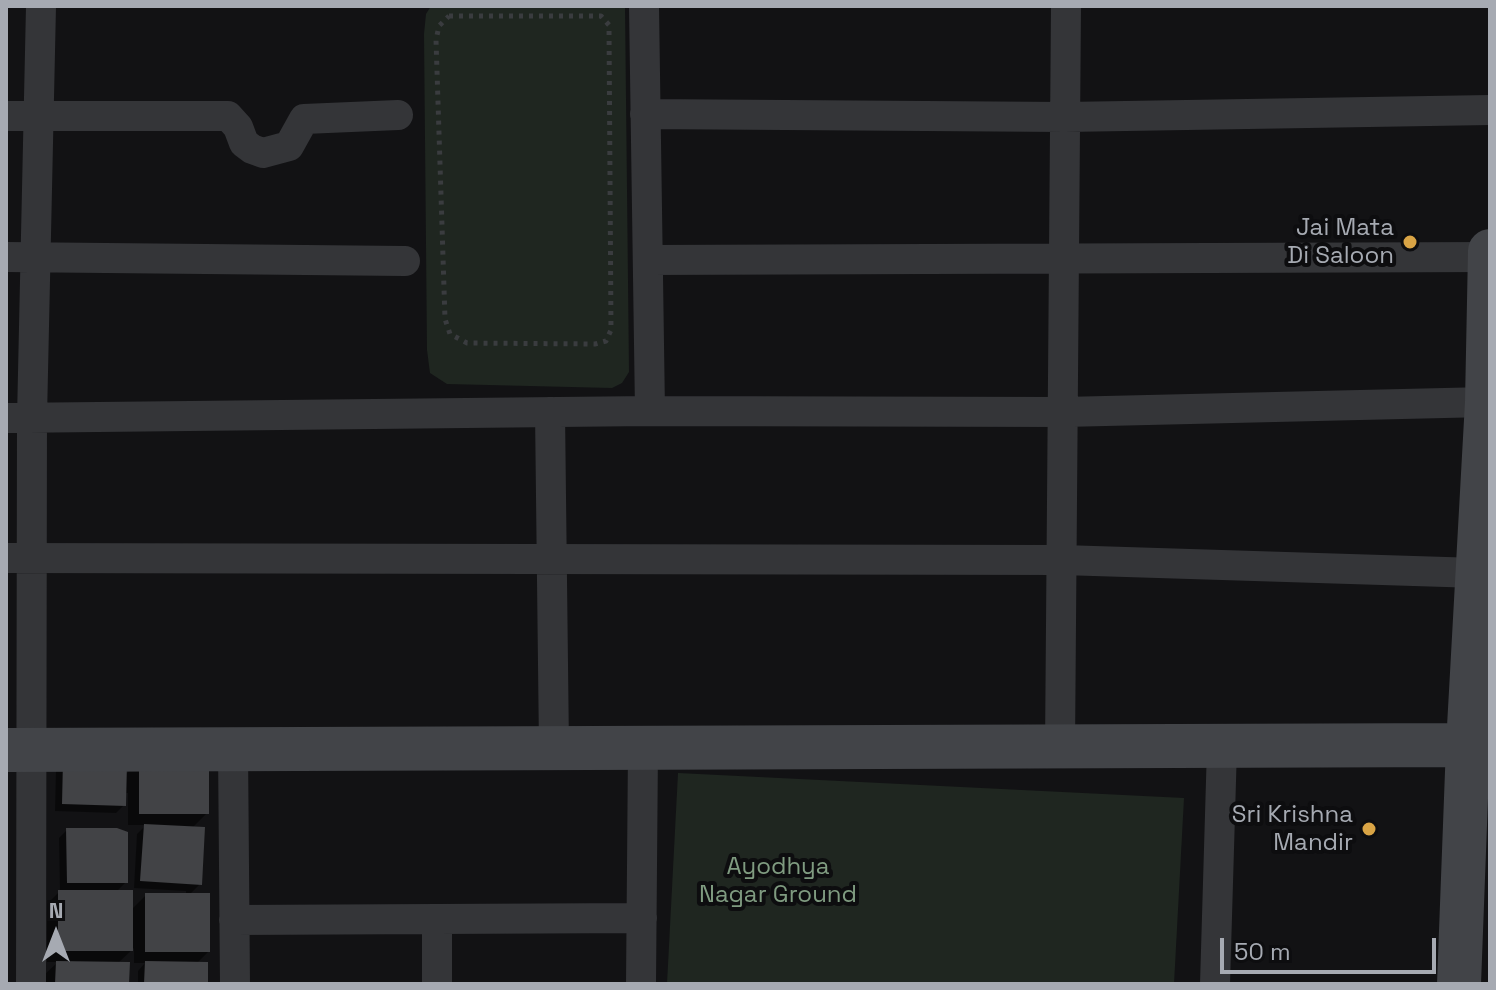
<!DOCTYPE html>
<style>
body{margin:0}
#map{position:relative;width:1496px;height:990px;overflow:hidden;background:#121214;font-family:"Space Grotesk",sans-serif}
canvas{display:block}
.frame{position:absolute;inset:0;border:8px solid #a6aab2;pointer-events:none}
.north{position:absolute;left:16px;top:894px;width:80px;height:80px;-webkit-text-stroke:6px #0d0d0f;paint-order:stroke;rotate:0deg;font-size:22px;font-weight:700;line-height:32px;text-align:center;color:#a6aab2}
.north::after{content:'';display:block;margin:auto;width:28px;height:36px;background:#a6aab2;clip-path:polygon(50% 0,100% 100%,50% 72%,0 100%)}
.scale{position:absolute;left:1220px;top:938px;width:216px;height:36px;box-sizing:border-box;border:4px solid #a6aab2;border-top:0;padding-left:10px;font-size:24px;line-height:28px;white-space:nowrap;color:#a6aab2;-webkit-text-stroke:6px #0d0d0f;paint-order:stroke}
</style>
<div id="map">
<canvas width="1496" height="990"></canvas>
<div class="frame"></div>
<div class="north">N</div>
<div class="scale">50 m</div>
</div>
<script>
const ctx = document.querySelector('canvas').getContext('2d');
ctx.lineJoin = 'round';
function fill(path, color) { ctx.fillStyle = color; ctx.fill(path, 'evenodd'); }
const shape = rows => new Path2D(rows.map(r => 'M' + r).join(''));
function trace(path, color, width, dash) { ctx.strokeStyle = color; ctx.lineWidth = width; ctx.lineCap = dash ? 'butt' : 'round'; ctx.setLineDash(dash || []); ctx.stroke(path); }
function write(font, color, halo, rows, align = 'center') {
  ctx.font = font + ' "Space Grotesk",sans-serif'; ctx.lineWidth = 8; ctx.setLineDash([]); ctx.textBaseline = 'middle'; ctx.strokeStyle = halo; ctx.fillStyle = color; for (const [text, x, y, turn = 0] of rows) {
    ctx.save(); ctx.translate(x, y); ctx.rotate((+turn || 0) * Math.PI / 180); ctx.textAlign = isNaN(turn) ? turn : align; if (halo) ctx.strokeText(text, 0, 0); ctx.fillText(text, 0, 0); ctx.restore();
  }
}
fill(shape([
 [431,6,625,7,629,372,622,383,612,388,447,384,430,373,427,350,424,34,426,14],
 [678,773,1184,798,1174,984,667,984]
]), '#1f2620');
fill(shape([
 [140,760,207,813,192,828,200,884,189,895,208,952,196,964,206,984,138,984,138,971,145,963,134,963,134,948,117,964,127,984,44,984,44,975,58,962,47,962,47,904,60,891,59,838,67,830,126,882,116,892,131,910,146,895,186,895,186,891,134,888,137,834,146,825,128,825,128,793,124,793,124,805,116,813,55,811,56,770,125,775]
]), '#0007');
fill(shape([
 [139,758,209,758,209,814,139,814],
 [63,760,127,762,126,806,62,804],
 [144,824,205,827,202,885,140,881],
 [66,828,117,828,128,832,128,883,67,883],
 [58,890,133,890,133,951,58,951],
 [145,893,210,893,210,952,145,952],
 [56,961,130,962,129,984,55,984],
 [145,961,208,962,208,984,144,984]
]), '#424346');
trace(shape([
 [449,16,601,16,609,25,611,330,606,341,595,344,467,343,450,334,445,319,436,40,439,26,449,16]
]), '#3a3c3f', 5, [4, 6]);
trace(shape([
 [644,6,650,411,1063,412,1487,402],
 [645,114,1065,117,1490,110],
 [6,116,228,116,238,127,244,143,252,149,263,153,289,146,304,119,398,115],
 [6,257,405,261],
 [648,260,1490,257],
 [550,412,554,748],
 [6,418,650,411],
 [6,558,1062,560,1478,573],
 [1060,747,1066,6],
 [233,748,235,984],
 [234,920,437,919],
 [31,984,32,418,41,6],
 [437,984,437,919,642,918],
 [641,984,643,748],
 [1215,984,1222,747]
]), '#343538', 30);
trace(shape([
 [6,750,1468,745],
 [1459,984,1468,745,1487,402,1490,251]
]), '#424448', 44);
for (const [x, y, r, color] of [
 [1410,242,8,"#d9a445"],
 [1369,829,8,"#d9a445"]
]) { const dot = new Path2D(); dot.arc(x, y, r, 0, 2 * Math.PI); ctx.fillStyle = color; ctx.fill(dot); trace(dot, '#0d0d0f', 3); }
write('24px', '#a6aab2', '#0d0d0f', [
 ["Jai Mata",1394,228],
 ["Di Saloon",1394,256],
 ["Sri Krishna",1353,815],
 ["Mandir",1353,843]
], 'right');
write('24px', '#7f9b80', '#0d0d0f', [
 ["Ayodhya",778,867],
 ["Nagar Ground",778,895]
]);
</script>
